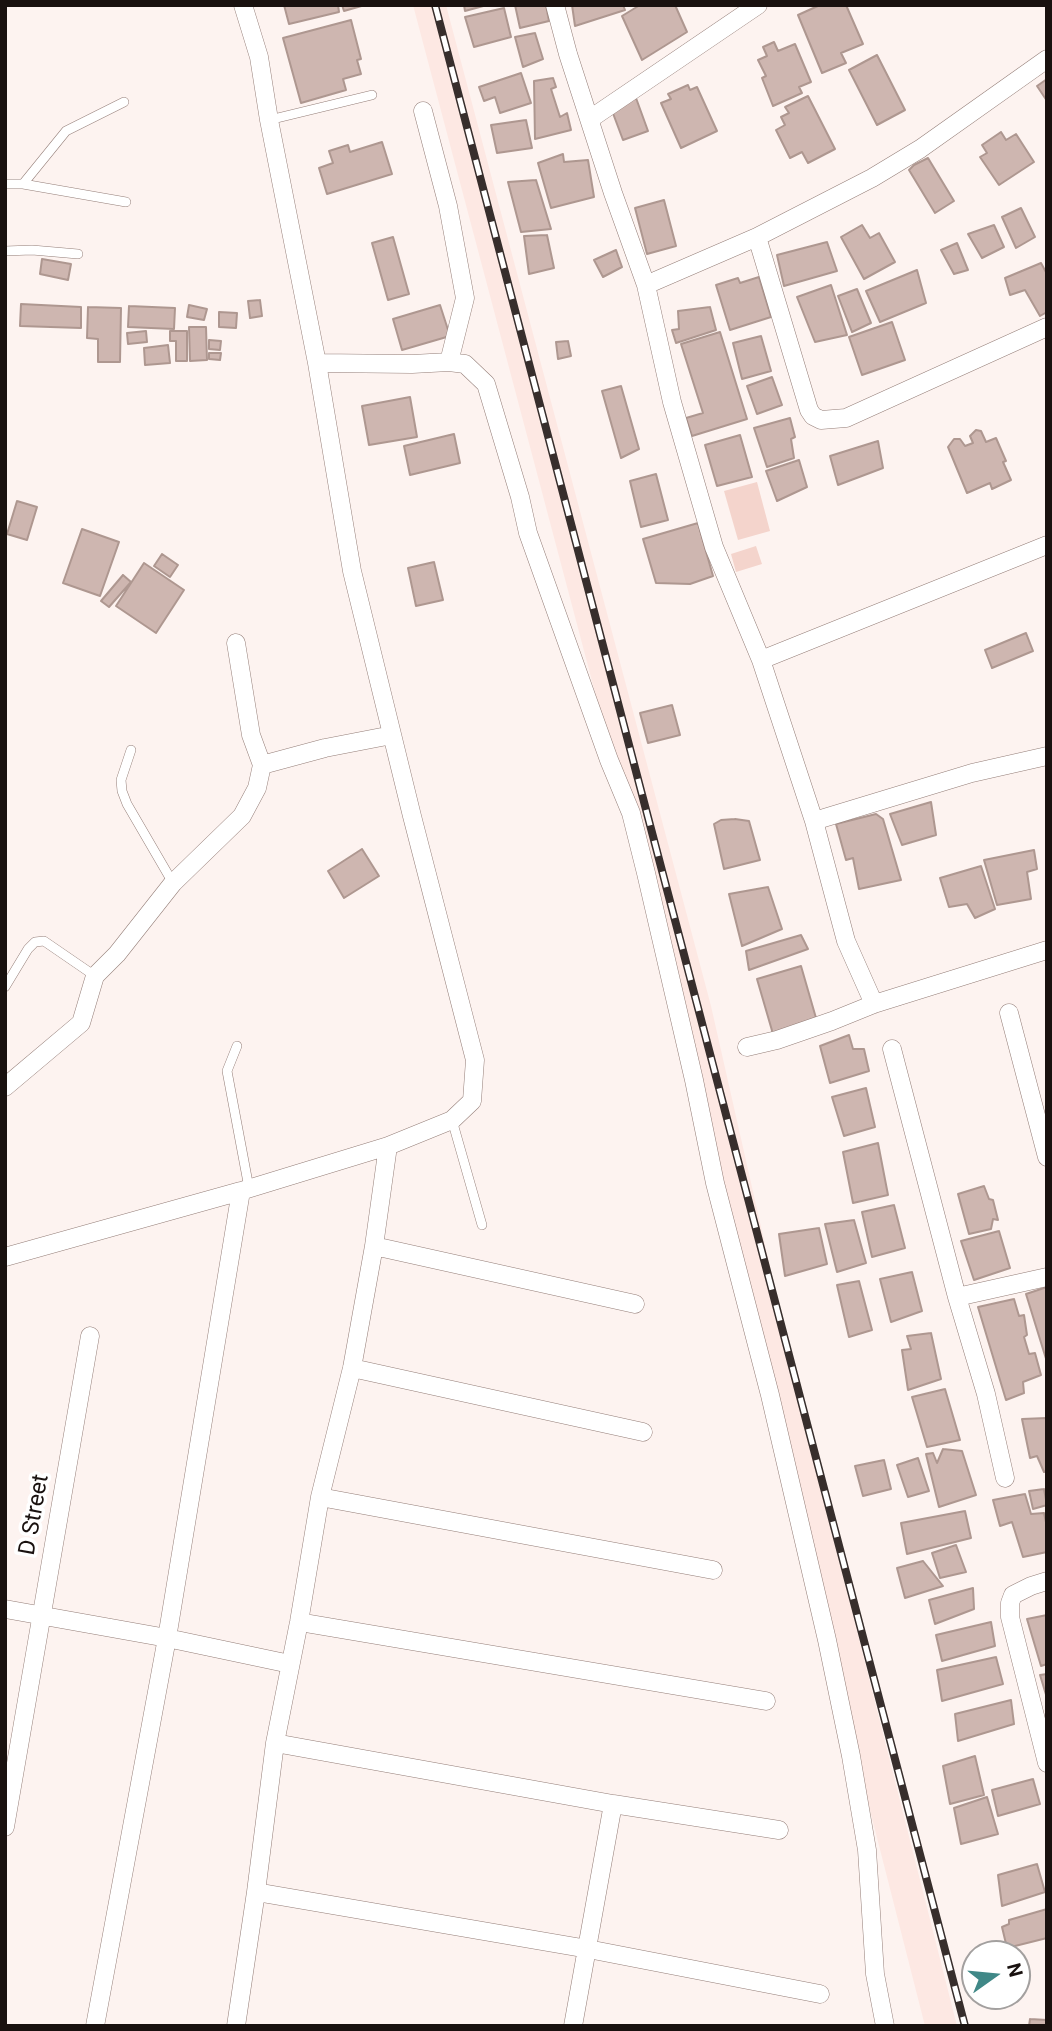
<!DOCTYPE html>
<style>
body{margin:0}
#map{position:relative;width:1052px;height:2031px;overflow:hidden;background:#fdf3f0;font-family:Roboto,sans-serif}
canvas{display:block}
.frame{position:absolute;inset:0;border:7px solid #19110f;pointer-events:none}
.north{position:absolute;left:961px;top:1940px;width:70px;height:70px;box-sizing:border-box;background:#fff;border:2px solid #a3a09f;border-radius:50%;rotate:75deg;font-size:19px;font-weight:700;line-height:28px;text-align:center;color:#19110f}
.north::after{content:'';display:block;margin:auto;width:24px;height:32px;background:#408887;clip-path:polygon(50% 0,100% 100%,50% 72%,0 100%)}
</style>
<div id="map">
<canvas width="1052" height="2031"></canvas>
<div class="frame"></div>
<div class="north">N</div>
</div>
<script>
const ctx = document.querySelector('canvas').getContext('2d');
ctx.lineJoin = 'round';
function fill(path, color) { ctx.fillStyle = color; ctx.fill(path, 'evenodd'); }
const shape = rows => new Path2D(rows.map(r => 'M' + r).join(''));
function trace(path, color, width, dash) { ctx.strokeStyle = color; ctx.lineWidth = width; ctx.lineCap = dash ? 'butt' : 'round'; ctx.setLineDash(dash || []); ctx.stroke(path); }
function write(font, color, halo, rows, align = 'center') {
  ctx.font = font + ' Roboto,sans-serif'; ctx.lineWidth = 7; ctx.setLineDash([]); ctx.textBaseline = 'middle'; ctx.strokeStyle = halo; ctx.fillStyle = color; for (const [text, x, y, turn = 0] of rows) {
    ctx.save(); ctx.translate(x, y); ctx.rotate((+turn || 0) * Math.PI / 180); ctx.textAlign = isNaN(turn) ? turn : align; if (halo) ctx.strokeText(text, 0, 0); ctx.fillText(text, 0, 0); ctx.restore();
  }
}
fill(shape([
 [413,5,446,5,711,1006,814,1461,957,2026,925,2026,780,1457,677,1002]
]), '#fde8e3');
fill(shape([
 [757,482,770,531,738,540,724,491],
 [756,546,762,564,736,572,731,554]
]), '#f4d4cc');
const building = shape([
 [284,5,338,5,339,12,289,24,284,5],
 [342,5,365,5,344,11,342,5],
 [464,5,487,5,465,11,464,5],
 [515,5,546,5,549,21,520,28,515,5],
 [572,5,623,5,625,10,575,26,572,5],
 [640,5,675,5,687,32,642,60,622,16,640,5],
 [820,5,846,5,863,44,841,53,846,63,822,73,798,15,820,5],
 [504,8,511,37,474,47,465,17,504,8],
 [351,20,361,59,357,60,361,74,343,79,346,90,301,103,283,38,351,20],
 [535,33,543,59,523,67,515,37,535,33],
 [774,42,778,51,795,44,811,82,799,87,802,93,773,106,762,78,766,76,758,60,767,56,763,47,774,42],
 [877,55,905,110,877,125,849,70,877,55],
 [521,73,531,103,500,113,495,97,484,101,479,87,521,73],
 [553,78,556,87,551,89,560,117,567,113,571,130,535,139,534,81,553,78],
 [1047,79,1047,101,1037,86,1047,79],
 [688,85,690,90,697,87,717,131,681,148,661,103,671,99,668,94,688,85],
 [808,96,835,149,808,163,802,152,790,158,776,130,785,125,781,117,789,113,785,107,808,96],
 [636,98,648,131,623,140,611,108,636,98],
 [526,120,532,148,497,153,491,125,526,120],
 [1001,132,1006,140,1016,134,1034,162,999,185,980,157,987,153,982,145,1001,132],
 [382,142,392,174,327,194,319,168,333,163,329,151,348,145,350,152,382,142],
 [563,154,564,162,588,160,594,197,551,208,538,163,563,154],
 [928,158,954,201,935,213,909,170,914,165,928,158],
 [536,180,551,229,521,232,508,182,536,180],
 [664,200,676,246,647,254,635,208,664,200],
 [1021,208,1035,237,1016,248,1002,217,1021,208],
 [862,225,870,238,879,233,895,262,864,279,841,237,862,225],
 [994,225,1004,247,982,258,968,234,994,225],
 [547,235,554,268,529,274,524,236,547,235],
 [393,237,409,294,388,300,372,243,393,237],
 [827,242,837,271,784,286,777,255,827,242],
 [957,243,968,270,954,274,941,250,957,243],
 [616,250,622,267,603,277,594,260,616,250],
 [42,259,71,264,68,280,40,274,42,259],
 [1041,263,1047,274,1047,312,1040,316,1025,290,1010,295,1005,278,1041,263],
 [917,270,926,303,880,322,866,291,917,270],
 [759,277,771,317,730,330,716,285,738,278,740,283,759,277],
 [831,285,847,335,815,342,797,297,831,285],
 [857,289,871,323,852,332,838,296,857,289],
 [260,300,262,316,250,318,248,301,260,300],
 [21,304,81,307,81,328,20,326,21,304],
 [189,305,207,309,204,320,187,317,189,305],
 [440,305,450,336,402,350,393,319,440,305],
 [129,306,175,308,174,329,128,327,129,306],
 [88,307,121,308,120,362,98,362,98,339,87,338,88,307],
 [710,307,716,330,676,343,672,330,679,329,678,311,710,307],
 [219,312,237,313,236,328,219,327,219,312],
 [892,322,905,360,862,375,849,337,892,322],
 [189,327,206,327,207,360,190,361,189,327],
 [146,331,147,342,128,344,127,333,146,331],
 [170,331,187,331,187,361,176,361,176,341,170,341,170,331],
 [720,332,747,419,692,436,686,418,703,413,681,344,720,332],
 [761,336,771,371,742,379,733,343,761,336],
 [209,340,221,341,220,350,209,349,209,340],
 [568,341,571,356,558,359,556,342,568,341],
 [168,345,170,363,145,365,144,348,168,345],
 [209,353,221,353,220,360,209,359,209,353],
 [772,377,782,405,757,414,747,386,772,377],
 [621,386,639,449,621,458,602,391,621,386],
 [410,397,417,437,369,445,362,406,410,397],
 [790,418,795,437,791,439,794,458,767,467,754,428,790,418],
 [976,430,981,431,986,442,996,438,1006,461,1003,462,1011,480,992,489,990,483,967,493,948,447,954,439,960,439,965,446,973,443,970,436,976,430],
 [454,434,460,463,410,475,404,446,454,434],
 [740,435,752,477,717,486,705,445,740,435],
 [878,441,883,468,838,485,830,456,878,441],
 [799,460,807,487,777,501,766,471,799,460],
 [656,474,668,520,641,527,630,481,656,474],
 [17,501,37,507,27,540,7,534,17,501],
 [698,523,713,576,690,584,656,583,643,539,698,523],
 [82,529,119,542,100,596,63,583,82,529],
 [162,554,178,565,170,577,154,566,162,554],
 [434,562,443,600,416,606,408,568,434,562],
 [144,563,184,590,156,633,116,606,144,563],
 [123,575,131,582,109,607,101,601,123,575],
 [1026,633,1033,651,992,668,985,650,1026,633],
 [672,705,680,735,648,743,640,713,672,705],
 [931,802,936,835,902,845,890,814,931,802],
 [876,814,883,819,901,880,859,889,853,858,846,860,836,824,876,814],
 [735,819,749,821,760,860,724,869,714,824,721,820,735,819],
 [362,849,379,876,344,898,328,871,362,849],
 [1034,850,1037,869,1027,872,1031,899,997,905,984,860,1034,850],
 [981,866,995,909,975,918,967,904,949,907,940,878,981,866],
 [768,887,782,929,742,946,729,894,768,887],
 [801,935,808,949,749,970,746,951,801,935],
 [801,966,816,1018,773,1034,757,979,801,966],
 [849,1035,853,1049,864,1049,869,1071,830,1083,820,1046,849,1035],
 [866,1088,875,1127,844,1136,832,1097,866,1088],
 [878,1143,888,1195,853,1203,843,1152,878,1143],
 [984,1186,989,1199,993,1200,998,1220,993,1219,991,1229,969,1234,958,1194,984,1186],
 [894,1205,905,1248,872,1257,862,1212,894,1205],
 [854,1220,866,1263,837,1272,825,1224,854,1220],
 [819,1228,827,1264,785,1276,779,1234,819,1228],
 [999,1231,1010,1268,974,1280,961,1241,999,1231],
 [912,1272,922,1311,891,1322,880,1279,912,1272],
 [859,1281,872,1330,849,1337,837,1285,859,1281],
 [1047,1287,1047,1362,1026,1294,1047,1287],
 [1014,1299,1019,1316,1024,1315,1027,1335,1024,1337,1029,1354,1035,1353,1041,1375,1023,1382,1024,1393,1006,1400,978,1307,1014,1299],
 [931,1333,941,1379,908,1390,902,1350,911,1349,907,1336,931,1333],
 [945,1389,960,1440,927,1447,912,1397,945,1389],
 [1047,1418,1047,1471,1044,1472,1037,1456,1030,1458,1022,1419,1047,1418],
 [943,1449,962,1451,976,1495,939,1507,926,1454,933,1453,937,1463,943,1449],
 [918,1458,929,1491,908,1497,897,1465,918,1458],
 [884,1460,891,1489,863,1496,855,1466,884,1460],
 [1044,1489,1047,1505,1033,1509,1029,1491,1044,1489],
 [1025,1494,1031,1514,1044,1513,1047,1527,1047,1552,1023,1557,1012,1522,1000,1526,993,1500,1025,1494],
 [965,1511,971,1538,907,1554,901,1523,965,1511],
 [956,1545,966,1572,940,1578,932,1553,956,1545],
 [923,1561,943,1586,905,1598,897,1568,923,1561],
 [973,1588,974,1609,935,1624,929,1600,973,1588],
 [1047,1615,1047,1664,1041,1666,1027,1619,1047,1615],
 [991,1622,995,1646,942,1661,936,1635,991,1622],
 [996,1657,1003,1684,942,1701,937,1670,996,1657],
 [1047,1674,1047,1698,1040,1675,1047,1674],
 [1011,1700,1014,1724,958,1741,955,1714,1011,1700],
 [975,1756,984,1795,950,1804,943,1766,975,1756],
 [1033,1779,1040,1804,998,1816,992,1790,1033,1779],
 [987,1797,998,1834,961,1844,954,1808,987,1797],
 [1037,1864,1045,1892,1002,1906,998,1875,1037,1864],
 [1047,1909,1047,1938,1007,1948,1002,1927,1009,1924,1009,1920,1047,1909],
 [1030,2019,1047,2020,1047,2026,1029,2026,1030,2019]
]);
fill(building, '#ceb6b0');
trace(building, '#ae9790', 2);
const service = shape([
 [269,120,372,95],
 [5,184,23,184,126,202],
 [23,184,66,131,124,102],
 [5,251,32,250,78,254],
 [131,750,121,780,122,791,127,804,173,883],
 [5,987,28,949,35,942,44,941,95,976],
 [237,1046,227,1071,249,1188],
 [452,1120,482,1225]
]);
const minor = shape([
 [555,5,568,54,613,193,646,285,672,402,714,547,761,660,814,821,846,941,874,1004],
 [423,111,448,206,465,298,449,362],
 [590,119,758,5],
 [757,237,809,410,813,416,821,420,846,418,1047,327],
 [646,285,757,237,872,178,920,149,1047,59],
 [317,363,412,364,449,362,465,364,486,384,520,497,528,533,609,760,631,813,646,873,694,1080,715,1183,770,1395,827,1640,851,1756,867,1850,875,1974,885,2026],
 [761,660,1047,545],
 [262,765,325,748,392,735],
 [814,821,972,773,1047,756],
 [1009,1013,1047,1157],
 [747,1047,777,1040,832,1021,874,1004,1047,950],
 [892,1049,957,1297,986,1394,1005,1478],
 [5,1087,81,1023,95,976,117,954,173,883,242,816,257,788,262,765,251,735,236,643],
 [374,1246,635,1304],
 [5,1257,241,1191,388,1146,452,1120,472,1101,475,1060,412,816,352,571,317,363,269,120,259,57,243,5],
 [957,1297,1047,1277],
 [352,1368,643,1432],
 [320,1497,713,1570],
 [1047,1581,1031,1586,1013,1595,1010,1603,1010,1617,1047,1763],
 [5,1609,167,1638,290,1664],
 [299,1622,766,1701],
 [275,1743,613,1804,779,1830],
 [5,1827,90,1336],
 [256,1892,588,1949,820,1994],
 [95,2026,167,1638,241,1191],
 [236,2026,256,1892,275,1743,299,1622,320,1497,352,1368,374,1246,388,1146],
 [573,2026,613,1804]
]);
trace(service, '#947e78', 10);
trace(minor, '#947e78', 19);
trace(service, '#fff', 9);
trace(minor, '#fff', 18);
const rail = shape([
 [435,5,965,2026]
]);
trace(rail, '#372e2c', 8);
trace(rail, '#fff', 5, [16]);
write('23px', '#19110f', '#fff', [
 ["D Street",35,1515,-80]
]);
</script>
